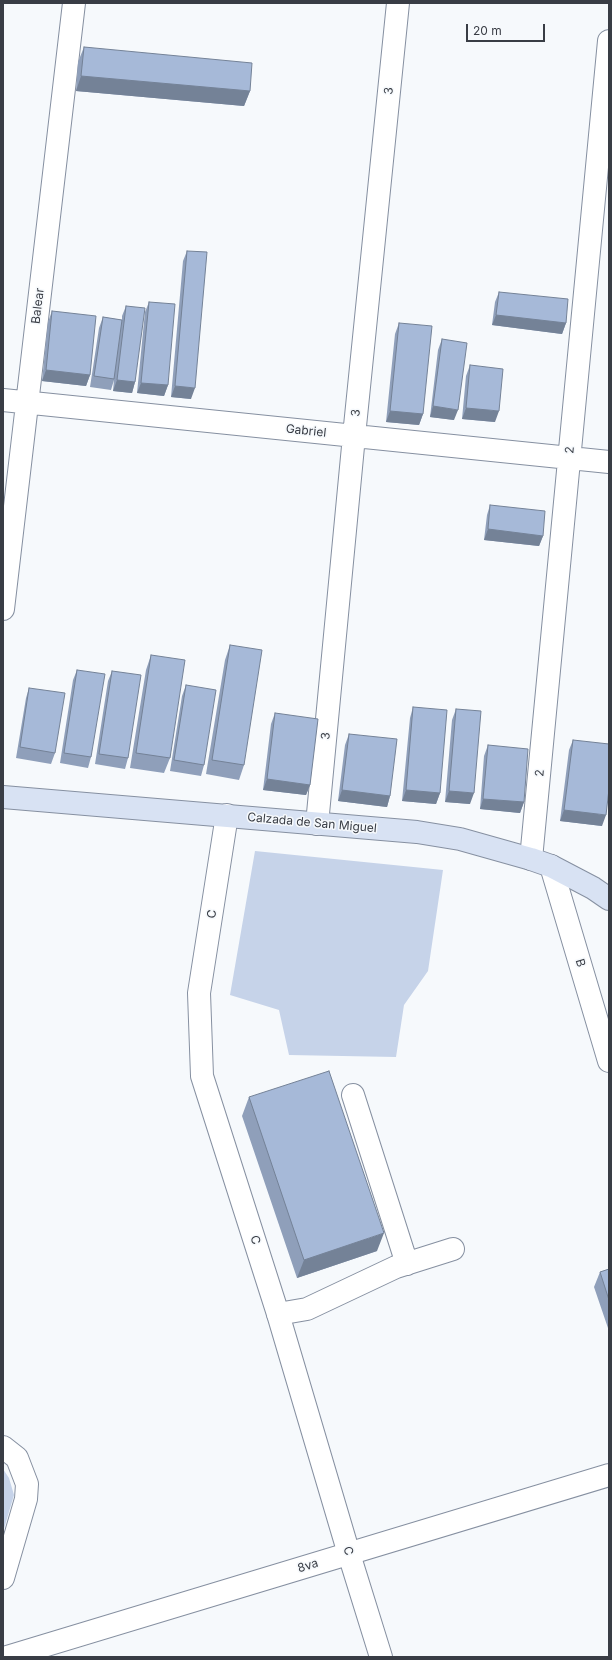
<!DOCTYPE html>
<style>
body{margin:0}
#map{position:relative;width:612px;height:1660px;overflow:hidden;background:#f6f9fc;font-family:Inter,sans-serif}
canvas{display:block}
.frame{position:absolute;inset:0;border:4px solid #393d45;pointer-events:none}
.scale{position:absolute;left:466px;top:24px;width:79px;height:18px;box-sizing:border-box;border:2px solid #393d45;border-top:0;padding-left:5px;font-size:12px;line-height:14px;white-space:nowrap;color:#393d45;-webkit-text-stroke:3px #f6f9fc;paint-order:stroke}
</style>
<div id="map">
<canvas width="612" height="1660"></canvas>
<div class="frame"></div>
<div class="scale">20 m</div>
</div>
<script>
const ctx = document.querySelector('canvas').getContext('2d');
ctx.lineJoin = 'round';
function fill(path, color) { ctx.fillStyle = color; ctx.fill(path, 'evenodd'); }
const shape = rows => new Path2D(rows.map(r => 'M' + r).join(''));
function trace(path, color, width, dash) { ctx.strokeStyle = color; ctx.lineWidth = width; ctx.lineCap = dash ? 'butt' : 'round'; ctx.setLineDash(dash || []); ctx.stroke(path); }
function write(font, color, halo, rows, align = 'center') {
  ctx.font = font + ' Inter,sans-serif'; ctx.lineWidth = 3; ctx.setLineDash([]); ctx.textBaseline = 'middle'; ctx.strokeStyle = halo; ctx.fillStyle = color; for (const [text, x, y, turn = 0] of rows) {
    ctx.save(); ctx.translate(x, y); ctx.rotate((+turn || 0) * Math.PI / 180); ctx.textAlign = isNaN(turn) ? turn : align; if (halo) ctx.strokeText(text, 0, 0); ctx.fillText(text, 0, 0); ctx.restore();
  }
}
fill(shape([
 [255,851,443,870,428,971,404,1005,396,1057,289,1055,279,1010,230,995],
 [3,1469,9,1478,14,1495,3,1532]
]), '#c6d3e9');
const minor = shape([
 [3,400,609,462],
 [3,609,74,3],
 [317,824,354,436,398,3],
 [531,859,609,41],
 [551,866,609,1061],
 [353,1095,407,1264],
 [278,1314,307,1309,396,1267,453,1249],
 [3,1447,17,1458,27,1484,26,1499,3,1578],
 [7,1657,609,1475]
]);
const tertiary = shape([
 [227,815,199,993,202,1076,278,1314,349,1554,381,1657]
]);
const secondary = shape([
 [3,797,417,832,460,839,531,859,551,866,593,888,609,899]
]);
trace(minor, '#8690a1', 24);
trace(tertiary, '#8690a1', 24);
trace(secondary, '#8690a1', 24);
trace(minor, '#fff', 22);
trace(tertiary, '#fff', 22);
trace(secondary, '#d8e2f3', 22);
fill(shape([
 [84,47,250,91,244,106,76,91,78,62],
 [187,251,191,399,171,397,183,261],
 [499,292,566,323,562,334,492,325,495,302],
 [149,302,168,385,164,396,137,393,145,312],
 [126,306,135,382,132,393,113,391,114,380,111,390,90,387,99,328,103,317,122,320,122,316],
 [52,311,90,375,86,386,42,381,48,322],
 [399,323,423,414,419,425,386,422,395,334],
 [442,339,454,420,430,417,438,350],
 [470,365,495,422,462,419,466,376],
 [490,505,543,536,539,546,484,540,487,515],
 [230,645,244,765,239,780,206,774,225,660],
 [151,655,170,758,164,773,130,768,146,670],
 [77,670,91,757,88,768,60,763,73,680],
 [112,671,128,758,125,769,95,764,108,681],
 [186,685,204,765,201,776,170,771,182,696],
 [29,688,55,753,51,764,16,758,26,698],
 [413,707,440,793,436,804,402,801,410,718],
 [456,709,470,804,445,802,452,720],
 [275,713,310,785,306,795,263,790,271,724],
 [349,734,390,796,387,807,338,801,345,745],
 [573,740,602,826,560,821,569,750],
 [488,745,524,802,520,813,480,809,484,756],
 [249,1097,377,1251,297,1278,242,1116],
 [609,1269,609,1331,594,1287,600,1272]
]), '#8f9fba');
fill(shape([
 [81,76,250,91,244,106,76,91],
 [496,315,566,323,562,334,492,325],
 [46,370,90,375,86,386,42,381],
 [117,380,135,382,132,393,113,391],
 [141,383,168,385,164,396,137,393],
 [175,386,195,388,191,399,171,397],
 [433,406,458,410,454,420,430,417],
 [466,408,499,411,495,422,462,419],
 [390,411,423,414,419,425,386,422],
 [488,529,543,536,539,546,484,540],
 [267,779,310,785,306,795,263,790],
 [342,790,390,796,387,807,338,801],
 [406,790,440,793,436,804,402,801],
 [449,791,474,793,470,804,445,802],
 [483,799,524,802,520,813,480,809],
 [564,810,606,815,602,826,560,821],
 [384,1233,377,1251,297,1278,304,1260]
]), '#748297');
const building = shape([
 [84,47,252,63,250,91,81,76,84,47],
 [187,251,207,252,195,388,175,386,187,251],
 [499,292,568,299,566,323,496,315,499,292],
 [149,302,175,304,168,385,141,383,149,302],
 [126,306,145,308,135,382,117,380,126,306],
 [52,311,96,316,90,375,46,370,52,311],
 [103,317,122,320,114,379,94,376,103,317],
 [399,323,432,326,423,414,390,411,399,323],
 [442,339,467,343,458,410,433,406,442,339],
 [470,365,503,369,499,411,466,408,470,365],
 [490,505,545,511,543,536,488,529,490,505],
 [230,645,262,650,244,765,212,760,230,645],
 [151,655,185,660,170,758,136,753,151,655],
 [77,670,105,674,91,757,64,753,77,670],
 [112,671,141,675,128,758,99,754,112,671],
 [186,685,216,690,204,765,174,760,186,685],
 [29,688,65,693,55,753,20,747,29,688],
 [413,707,447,710,440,793,406,790,413,707],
 [456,709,481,711,474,793,449,791,456,709],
 [275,713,318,719,310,785,267,779,275,713],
 [349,734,397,739,390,796,342,790,349,734],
 [573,740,609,744,609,789,606,815,564,810,573,740],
 [488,745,528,749,524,802,483,799,488,745],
 [329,1071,384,1233,304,1260,249,1097,329,1071],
 [609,1269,609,1300,600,1272,609,1269]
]);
fill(building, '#a6b9d8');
trace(building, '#748297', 1);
write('12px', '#393d45', '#f6f9fc', [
 ["3",389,91,-84],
 ["Balear",38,306,-83],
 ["3",356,413,-84],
 ["Gabriel",306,431,6],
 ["2",570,450,-85],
 ["3",326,736,-85],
 ["2",540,773,-85],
 ["Calzada de San Miguel",312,823,5],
 ["C",212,914,-81],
 ["B",580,963,73],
 ["C",255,1240,72],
 ["C",348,1551,73],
 ["8va",308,1566,-17]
]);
</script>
